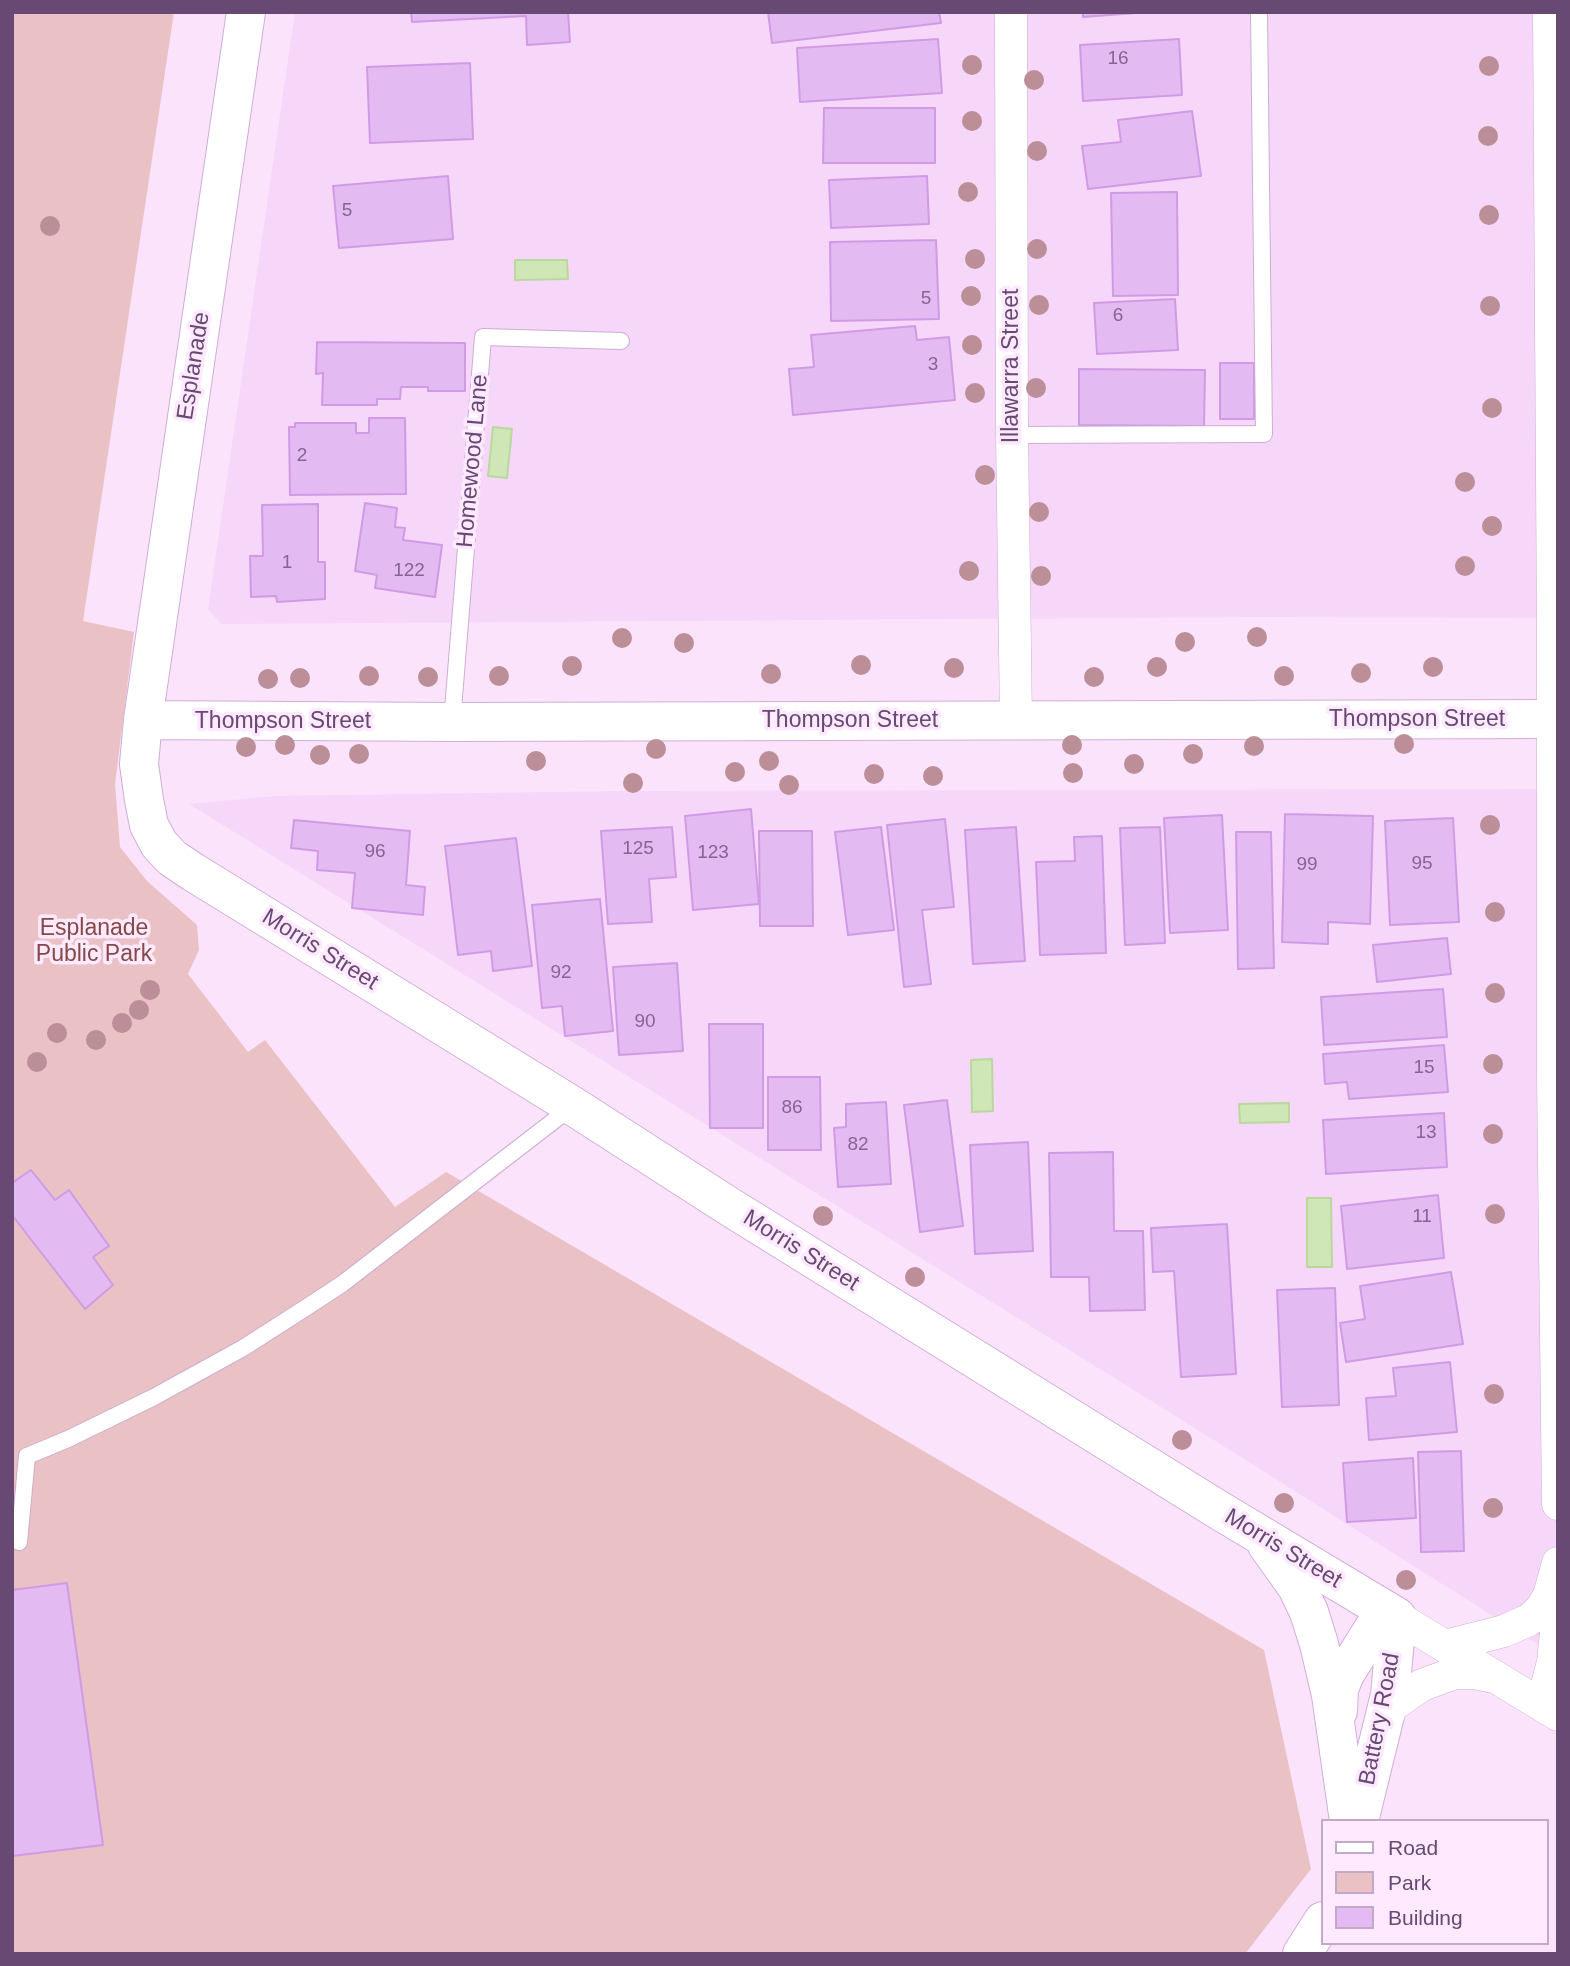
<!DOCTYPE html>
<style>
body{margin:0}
#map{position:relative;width:1570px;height:1966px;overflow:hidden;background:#fbe3fc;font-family:Helvetica,sans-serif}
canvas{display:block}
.frame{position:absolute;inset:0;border:14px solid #674974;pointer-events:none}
.legend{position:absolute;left:1321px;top:1819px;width:228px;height:126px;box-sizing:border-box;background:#fee9ff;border:2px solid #c2a9c7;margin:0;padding:9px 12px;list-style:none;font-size:21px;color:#674974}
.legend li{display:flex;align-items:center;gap:14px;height:35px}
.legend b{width:35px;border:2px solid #c2a9c7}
</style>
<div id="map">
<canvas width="1570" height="1966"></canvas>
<div class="frame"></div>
<ul class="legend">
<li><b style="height:9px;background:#fff"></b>Road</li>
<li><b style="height:19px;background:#eac1c4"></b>Park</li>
<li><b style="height:19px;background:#e4baf2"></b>Building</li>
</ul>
</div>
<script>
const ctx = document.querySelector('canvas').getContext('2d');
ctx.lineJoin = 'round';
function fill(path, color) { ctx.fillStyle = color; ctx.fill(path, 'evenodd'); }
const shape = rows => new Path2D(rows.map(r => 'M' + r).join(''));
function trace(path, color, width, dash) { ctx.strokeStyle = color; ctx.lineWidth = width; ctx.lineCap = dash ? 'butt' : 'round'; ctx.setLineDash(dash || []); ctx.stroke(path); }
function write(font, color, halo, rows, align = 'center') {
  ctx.font = font + ' Helvetica,sans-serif'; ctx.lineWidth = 7; ctx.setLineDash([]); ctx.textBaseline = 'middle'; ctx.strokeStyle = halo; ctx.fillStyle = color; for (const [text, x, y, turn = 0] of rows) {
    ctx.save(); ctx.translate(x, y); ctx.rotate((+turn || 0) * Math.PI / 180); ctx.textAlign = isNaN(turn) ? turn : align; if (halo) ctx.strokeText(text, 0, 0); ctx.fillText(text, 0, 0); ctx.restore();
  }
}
fill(shape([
 [295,12,1558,12,1558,618,1259,617,221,624,208,609],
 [1558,789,1558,1657,1190,1425,189,804,275,796,618,791]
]), '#f6d7f9');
fill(shape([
 [12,12,174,12,83,621,134,632,115,784,120,847,147,881,197,925,199,950,188,974,248,1052,265,1040,395,1207,446,1172,1264,1650,1311,1869,1245,1954,12,1954]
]), '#eac1c4');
const water = shape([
 [515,260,567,260,568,279,515,280,515,260],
 [493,427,512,429,507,478,488,476,493,427],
 [992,1059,993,1111,972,1112,971,1060,992,1059],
 [1289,1103,1289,1122,1240,1123,1239,1104,1289,1103],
 [1307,1198,1331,1198,1332,1267,1307,1267,1307,1198]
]);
fill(water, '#cfe6b7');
trace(water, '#bad79e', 2);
const building = shape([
 [411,12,568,12,570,42,527,45,526,16,412,22,411,12],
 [768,12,939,12,941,23,772,43,768,12],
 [1083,12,1149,12,1083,17,1083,12],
 [938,39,942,93,800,102,797,48,938,39],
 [1179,39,1182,95,1083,101,1080,45,1179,39],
 [470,63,473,139,370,143,367,67,470,63],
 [824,108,935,108,935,163,823,163,824,108],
 [1192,111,1201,176,1088,189,1082,146,1121,142,1118,120,1192,111],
 [448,176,453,239,339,248,333,186,448,176],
 [927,176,929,224,831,228,829,180,927,176],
 [1177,192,1178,295,1113,296,1111,193,1177,192],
 [936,240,939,319,831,321,830,242,936,240],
 [1175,299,1178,350,1097,354,1094,303,1175,299],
 [915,326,917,340,949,337,955,400,793,415,789,369,814,367,811,335,915,326],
 [317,342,465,343,465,391,428,391,428,387,401,387,400,399,377,399,377,405,322,405,323,373,316,374,317,342],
 [1220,363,1254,363,1254,419,1220,419,1220,363],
 [1079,369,1205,370,1204,426,1079,425,1079,369],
 [369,418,405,418,406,494,290,495,289,427,295,427,295,423,356,423,356,433,369,433,369,418],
 [365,503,397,508,395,527,405,528,403,540,442,545,435,597,375,588,377,575,355,571,365,503],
 [318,504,318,562,325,562,325,599,277,602,276,596,251,597,250,556,263,556,262,505,318,504],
 [751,809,759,904,693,910,685,816,751,809],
 [1285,814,1373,816,1370,924,1328,922,1328,944,1282,942,1285,814],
 [1222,815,1228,930,1170,933,1164,818,1222,815],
 [1453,818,1459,922,1390,925,1385,821,1453,818],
 [945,819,954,907,922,910,931,984,904,987,887,825,945,819],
 [294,820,410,831,406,885,425,887,423,915,352,908,355,873,317,870,318,851,291,848,294,820],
 [672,827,676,877,649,879,652,922,608,924,601,831,672,827],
 [881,827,894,930,848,935,835,832,881,827],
 [1016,827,1025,961,973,964,965,830,1016,827],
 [1160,827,1165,943,1125,945,1120,828,1160,827],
 [759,831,812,831,813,926,760,926,759,831],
 [1236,832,1271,832,1274,968,1238,969,1236,832],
 [1102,836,1106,953,1040,955,1036,862,1075,861,1074,837,1102,836],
 [516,838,532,966,493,971,491,951,458,955,445,846,516,838],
 [600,899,613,1031,565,1036,562,1006,542,1008,532,905,600,899],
 [1447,938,1451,974,1377,982,1373,945,1447,938],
 [677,963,683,1051,619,1055,613,967,677,963],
 [1443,989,1447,1037,1324,1045,1321,997,1443,989],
 [709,1024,763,1024,763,1128,710,1128,709,1024],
 [1444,1045,1448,1092,1349,1099,1347,1082,1325,1084,1323,1054,1444,1045],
 [768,1077,820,1077,821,1150,768,1150,768,1077],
 [947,1100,963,1226,920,1232,904,1105,947,1100],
 [886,1102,891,1184,838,1187,834,1128,846,1127,846,1104,886,1102],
 [1444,1113,1447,1167,1326,1174,1323,1120,1444,1113],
 [1028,1142,1033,1251,975,1254,970,1145,1028,1142],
 [1113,1152,1114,1231,1143,1231,1145,1310,1090,1311,1089,1277,1051,1277,1049,1153,1113,1152],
 [31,1170,55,1200,69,1190,109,1246,93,1257,113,1285,85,1309,12,1215,12,1183,31,1170],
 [1438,1195,1444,1258,1347,1269,1341,1206,1438,1195],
 [1227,1224,1236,1374,1181,1377,1174,1271,1153,1272,1151,1228,1227,1224],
 [1451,1272,1463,1344,1346,1362,1340,1323,1365,1319,1360,1286,1451,1272],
 [1335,1288,1339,1405,1282,1407,1277,1290,1335,1288],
 [1450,1362,1457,1432,1369,1440,1366,1398,1396,1396,1393,1368,1450,1362],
 [1461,1451,1464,1551,1421,1552,1418,1452,1461,1451],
 [1413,1458,1416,1518,1347,1522,1343,1463,1413,1458],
 [67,1583,103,1845,12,1856,12,1590,67,1583]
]);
fill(building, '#e4baf2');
trace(building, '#d09be4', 2);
const lane = shape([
 [1012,435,1264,434,1259,12],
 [452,722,483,337,621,341],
 [19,1542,27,1456,68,1439,154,1397,243,1348,310,1305,342,1284,573,1106]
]);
const street = shape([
 [1011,12,1012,435,1016,720],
 [1549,12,1553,631,1553,1075,1558,1504],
 [1397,1617,1558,1715],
 [1445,1646,1504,1631,1529,1620,1541,1609,1549,1596,1558,1563],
 [1542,1705,1553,1662,1558,1612],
 [1383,1723,1393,1705,1422,1685,1455,1673,1474,1673,1489,1676]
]);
const secondary = shape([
 [246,12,143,720,139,764,144,800,149,825,159,844,172,858,193,872,573,1106,730,1207,1217,1509,1397,1617,1390,1695,1359,1821],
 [143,720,452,722,1558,719],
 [1267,1545,1297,1587,1309,1612,1319,1644,1331,1695,1349,1821],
 [1338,1711,1339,1689,1345,1674,1385,1610],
 [1302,1954,1323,1921]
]);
trace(lane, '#cbaed2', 18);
trace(street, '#cbaed2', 33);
trace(secondary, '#cfaed8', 40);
trace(lane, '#fff', 16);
trace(street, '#fff', 32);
trace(secondary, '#fff', 38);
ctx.fillStyle = '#bb8e98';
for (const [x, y] of [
 [972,65],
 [1489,66],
 [1034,80],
 [972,121],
 [1488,136],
 [1037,151],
 [968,192],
 [1489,215],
 [50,226],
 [1037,249],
 [975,259],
 [971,296],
 [1039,305],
 [1490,306],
 [972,345],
 [1036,388],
 [975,393],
 [1492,408],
 [985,475],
 [1465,482],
 [1039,512],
 [1492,526],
 [1465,566],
 [969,571],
 [1041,576],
 [1257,637],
 [622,638],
 [1185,642],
 [684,643],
 [861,665],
 [572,666],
 [1157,667],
 [1433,667],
 [954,668],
 [1361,673],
 [771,674],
 [369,676],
 [499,676],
 [1284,676],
 [428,677],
 [1094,677],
 [300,678],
 [268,679],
 [1404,744],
 [285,745],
 [1072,745],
 [1254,746],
 [246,747],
 [656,749],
 [359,754],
 [1193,754],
 [320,755],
 [536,761],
 [769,761],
 [1134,764],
 [735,772],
 [1073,773],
 [874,774],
 [933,776],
 [633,783],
 [789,785],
 [1490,825],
 [1495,912],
 [150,990],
 [1495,993],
 [139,1010],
 [122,1023],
 [57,1033],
 [96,1040],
 [37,1062],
 [1493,1064],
 [1493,1134],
 [1495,1214],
 [823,1216],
 [915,1277],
 [1494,1394],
 [1182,1440],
 [1284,1503],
 [1493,1508],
 [1406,1580]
]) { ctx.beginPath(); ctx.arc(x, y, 10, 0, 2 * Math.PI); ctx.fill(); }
write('19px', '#866594', null, [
 ["16",1118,59],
 ["5",347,211],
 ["5",926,299],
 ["6",1118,316],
 ["3",933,365],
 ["2",302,456],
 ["1",287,563],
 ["122",409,571],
 ["125",638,849],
 ["96",375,852],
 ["123",713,853],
 ["95",1422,864],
 ["99",1307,865],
 ["92",561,973],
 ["90",645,1022],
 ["15",1424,1068],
 ["86",792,1108],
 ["13",1426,1133],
 ["82",858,1145],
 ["11",1422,1217]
]);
write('23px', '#674974', '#fee9ff', [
 ["Esplanade",194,366,-81],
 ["Illawarra Street",1012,366,-90],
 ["Homewood Lane",473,461,-85],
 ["Thompson Street",1417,720],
 ["Thompson Street",850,721],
 ["Thompson Street",283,722],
 ["Morris Street",320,950,32],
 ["Morris Street",801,1251,32],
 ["Morris Street",1283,1549,31],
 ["Battery Road",1380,1719,-79]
]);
write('23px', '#864946', '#fee9ff', [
 ["Esplanade",94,929],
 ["Public Park",94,955]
]);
</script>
